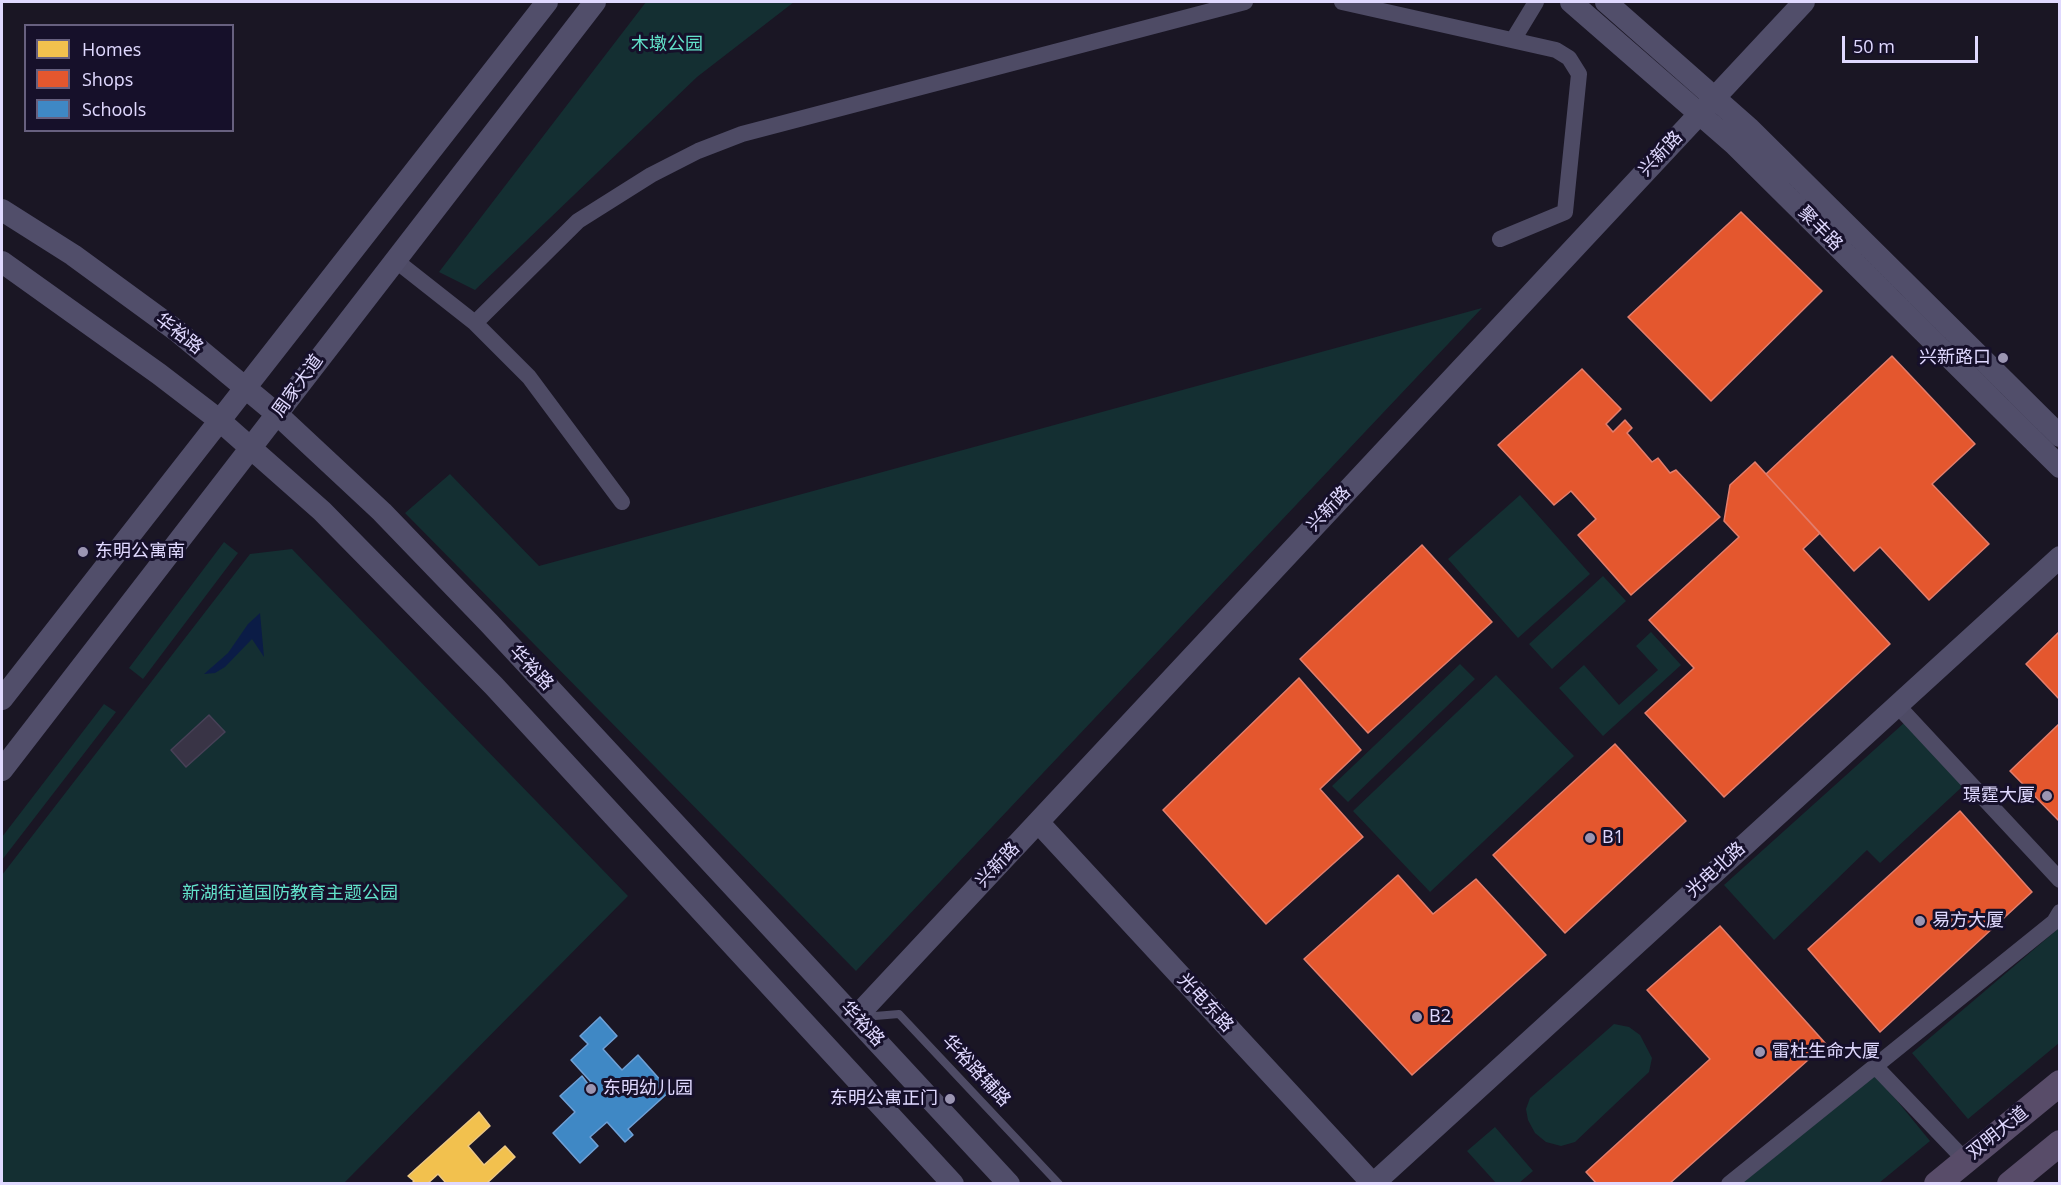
<!DOCTYPE html>
<meta charset="utf-8">
<style>
body{margin:0}
#map{position:relative;width:2061px;height:1185px;overflow:hidden;background:#1a1624;font-family:"Open Sans",sans-serif}
canvas{display:block}
.frame{position:absolute;inset:0;border:3px solid #e0d9ff;pointer-events:none}
.legend{position:absolute;left:24px;top:24px;width:210px;height:108px;box-sizing:border-box;background:#16102a;border:2px solid #67607f;margin:0;padding:8px 10px;list-style:none;font-size:18px;color:#e0d9ff}
.legend li{display:flex;align-items:center;gap:12px;height:30px}
.legend b{width:30px;border:2px solid #67607f}
.scale{position:absolute;left:1842px;top:36px;width:136px;height:27px;box-sizing:border-box;border:3px solid #e0d9ff;border-top:0;padding-left:8px;font-size:18px;line-height:21px;white-space:nowrap;color:#e0d9ff;-webkit-text-stroke:4px #16102a;paint-order:stroke}
</style>
<div id="map">
<canvas width="2061" height="1185"></canvas>
<div class="frame"></div>
<ul class="legend">
<li><b style="height:16px;background:#f2c14e"></b>Homes</li>
<li><b style="height:16px;background:#e4572e"></b>Shops</li>
<li><b style="height:16px;background:#3f88c5"></b>Schools</li>
</ul>
<div class="scale">50 m</div>
</div>
<script>
const ctx = document.querySelector('canvas').getContext('2d');
ctx.lineJoin = 'round';
function fill(path, color) { ctx.fillStyle = color; ctx.fill(path, 'evenodd'); }
const shape = rows => new Path2D(rows.map(r => 'M' + r).join(''));
function trace(path, color, width, dash) { ctx.strokeStyle = color; ctx.lineWidth = width; ctx.lineCap = dash ? 'butt' : 'round'; ctx.setLineDash(dash || []); ctx.stroke(path); }
function write(font, color, halo, rows, align = 'center') {
  ctx.font = font + ' "Open Sans","Noto Sans SC",sans-serif'; ctx.lineWidth = 6; ctx.setLineDash([]); ctx.textBaseline = 'middle'; ctx.strokeStyle = halo; ctx.fillStyle = color; for (const [text, x, y, turn = 0] of rows) {
    ctx.save(); ctx.translate(x, y); ctx.rotate((+turn || 0) * Math.PI / 180); ctx.textAlign = isNaN(turn) ? turn : align; if (halo) ctx.strokeText(text, 0, 0); ctx.fillText(text, 0, 0); ctx.restore();
  }
}
fill(shape([
 [646,2,794,2,697,77,475,290,439,272],
 [1482,308,856,971,405,513,450,474,539,566],
 [1520,495,1590,574,1518,638,1448,559],
 [224,542,238,553,143,679,129,668],
 [292,549,628,896,344,1183,2,1183,2,875,250,554],
 [1603,576,1626,601,1552,669,1529,644],
 [1651,632,1681,665,1603,736,1559,688,1584,665,1619,705,1658,670,1636,646],
 [1460,664,1475,679,1348,802,1332,786],
 [1496,675,1574,756,1430,892,1353,811],
 [104,704,116,712,2,860,2,837],
 [1904,723,1963,786,1880,863,1867,850,1774,940,1724,885],
 [2059,928,2059,1043,1968,1119,1912,1053],
 [1614,1024,1629,1027,1640,1035,1652,1058,1649,1072,1575,1142,1561,1146,1546,1142,1535,1133,1528,1120,1526,1109,1530,1098],
 [1876,1075,1930,1141,1879,1183,1741,1184],
 [1495,1127,1533,1171,1519,1183,1496,1183,1467,1151]
]), '#142f32');
fill(shape([
 [260,613,264,657,252,639,225,667,215,673,204,674,228,653,248,624]
]), '#0b1c46');
const homes = shape([
 [479,1112,490,1126,468,1146,484,1165,505,1146,515,1157,486,1184,447,1184,438,1174,427,1184,411,1184,414,1181,408,1176,479,1112]
]);
fill(homes, '#f2c14e');
trace(homes, '#edc883', 1.5);
const shops = shape([
 [1741,212,1822,291,1711,401,1628,317,1741,212],
 [1892,356,1975,444,1932,484,1989,544,1929,600,1880,547,1854,571,1766,474,1892,356],
 [1582,369,1621,409,1606,424,1613,432,1625,420,1632,428,1627,433,1652,462,1658,458,1670,473,1676,470,1720,517,1631,595,1578,535,1596,519,1571,491,1554,505,1498,445,1582,369],
 [1755,462,1820,533,1803,549,1890,644,1724,797,1645,713,1694,668,1649,620,1739,537,1724,521,1730,485,1755,462],
 [1422,545,1492,622,1368,733,1300,659,1422,545],
 [2060,631,2060,700,2026,664,2060,631],
 [1299,678,1361,750,1320,789,1363,837,1266,924,1163,810,1299,678],
 [2060,723,2060,822,2010,771,2060,723],
 [1615,744,1686,821,1565,933,1493,855,1615,744],
 [1960,811,2032,892,1880,1032,1808,949,1960,811],
 [1398,875,1433,914,1476,879,1546,955,1412,1075,1304,959,1398,875],
 [1720,926,1826,1044,1669,1184,1597,1184,1586,1172,1710,1059,1647,990,1720,926]
]);
fill(shops, '#e4572e');
trace(shops, '#e37e6d', 1.5);
const schools = shape([
 [600,1017,617,1036,603,1049,622,1070,638,1055,670,1091,628,1129,633,1135,625,1142,607,1122,590,1137,598,1146,580,1163,553,1133,575,1112,560,1096,582,1076,588,1084,591,1082,571,1060,588,1044,580,1036,600,1017]
]);
fill(schools, '#3f88c5');
trace(schools, '#6fa0d6', 1.5);
const building = shape([
 [209,715,225,732,186,767,171,750,209,715]
]);
fill(building, '#393446');
trace(building, '#474157', 1.5);
trace(shape([
 [863,1017,899,1014,1059,1184]
]), '#4e4b65', 8);
trace(shape([
 [1342,2,1556,50,1569,58,1579,74,1565,212,1500,239],
 [1513,40,1536,2],
 [395,260,475,323,529,377,622,502],
 [475,323,578,221,651,175,698,151,742,134,1245,2],
 [1897,705,2060,880],
 [1875,1066,1965,1160],
 [1729,1184,2054,922,2060,912]
]), '#4e4b65', 16);
trace(shape([
 [1571,2,1734,144,2060,467],
 [1606,2,1750,129,2060,436],
 [2,210,73,255,177,331,278,415,382,512,489,623,1009,1184],
 [2,262,159,374,219,420,322,511,494,686,953,1184],
 [2,699,547,2],
 [2,770,595,2],
 [1038,822,1373,1184],
 [855,1018,1804,2],
 [1373,1184,2060,557]
]), '#514e6a', 22);
trace(shape([
 [1937,1184,2060,1083],
 [2010,1184,2060,1143]
]), '#584c69', 26);
for (const [x, y, r, color] of [
 [2003,358,6,"#9b95b2"],
 [83,552,6,"#9b95b2"],
 [2047,796,6,"#9b95b2"],
 [1590,838,6,"#9b95b2"],
 [1920,921,6,"#9b95b2"],
 [1417,1017,6,"#9b95b2"],
 [1760,1052,6,"#9b95b2"],
 [591,1089,6,"#9b95b2"],
 [950,1099,6,"#9b95b2"]
]) { const dot = new Path2D(); dot.arc(x, y, r, 0, 2 * Math.PI); ctx.fillStyle = color; ctx.fill(dot); trace(dot, '#16102a', 2); }
write('18px', '#62e2ca', '#16102a', [
 ["木墩公园",667,45],
 ["新湖街道国防教育主题公园",290,894]
]);
write('18px', '#e0d9ff', '#16102a', [
 ["兴新路",1661,154,-47],
 ["聚丰路",1820,229,45],
 ["华裕路",179,334,38],
 ["周家大道",298,386,-54],
 ["兴新路",1329,509,-47],
 ["华裕路",531,668,47],
 ["兴新路",998,865,-47],
 ["光电北路",1716,870,-42],
 ["光电东路",1205,1003,47],
 ["华裕路",862,1024,47],
 ["华裕路辅路",976,1071,47],
 ["双明大道",1998,1133,-39]
]);
write('18px', '#e0d9ff', '#16102a', [
 ["兴新路口",1991,358,"right"],
 ["东明公寓南",95,552],
 ["璟霆大厦",2035,796,"right"],
 ["B1",1602,838],
 ["易方大厦",1932,921],
 ["B2",1429,1017],
 ["雷杜生命大厦",1772,1052],
 ["东明幼儿园",603,1089],
 ["东明公寓正门",938,1099,"right"]
], 'left');
</script>
